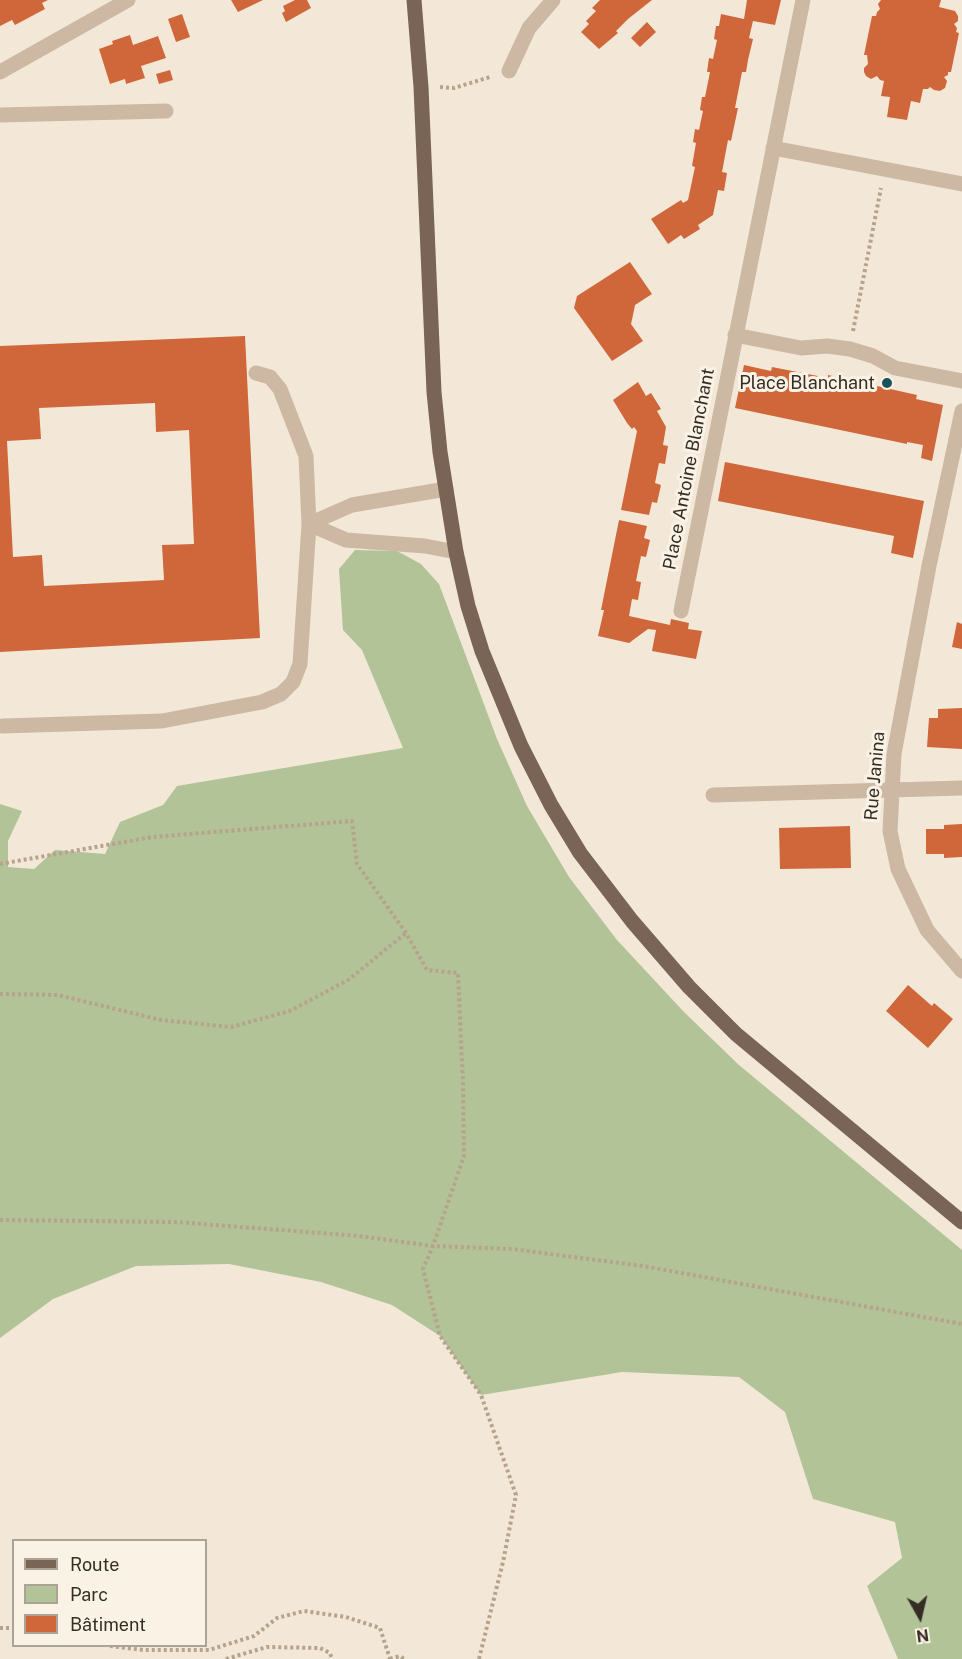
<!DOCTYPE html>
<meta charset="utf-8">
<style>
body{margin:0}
#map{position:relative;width:962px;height:1659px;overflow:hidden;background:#f3e8d8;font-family:"Public Sans",sans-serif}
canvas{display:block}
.legend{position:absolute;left:12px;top:1539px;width:195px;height:108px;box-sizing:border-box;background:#faf2e4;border:2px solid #aca398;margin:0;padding:8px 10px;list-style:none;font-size:18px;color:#362c26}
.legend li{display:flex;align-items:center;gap:12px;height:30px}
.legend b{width:30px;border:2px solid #aca398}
.north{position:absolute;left:890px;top:1587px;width:60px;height:60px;-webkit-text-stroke:4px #faf2e4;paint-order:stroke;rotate:172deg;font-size:16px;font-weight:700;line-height:24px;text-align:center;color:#362c26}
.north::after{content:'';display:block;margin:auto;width:21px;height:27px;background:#362c26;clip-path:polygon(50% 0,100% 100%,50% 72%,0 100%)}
</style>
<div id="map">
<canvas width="962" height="1659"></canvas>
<ul class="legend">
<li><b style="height:8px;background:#796456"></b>Route</li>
<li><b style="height:16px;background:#b1c397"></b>Parc</li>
<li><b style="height:16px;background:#cf673a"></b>Bâtiment</li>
</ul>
<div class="north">N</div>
</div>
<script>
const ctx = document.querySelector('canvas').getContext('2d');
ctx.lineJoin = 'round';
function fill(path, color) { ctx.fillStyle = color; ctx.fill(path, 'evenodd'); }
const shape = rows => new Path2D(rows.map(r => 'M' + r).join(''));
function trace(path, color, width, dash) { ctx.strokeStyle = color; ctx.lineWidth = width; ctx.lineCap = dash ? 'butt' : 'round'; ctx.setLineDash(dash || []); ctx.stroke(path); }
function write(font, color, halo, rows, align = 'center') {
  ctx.font = font + ' "Public Sans",sans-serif'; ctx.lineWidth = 6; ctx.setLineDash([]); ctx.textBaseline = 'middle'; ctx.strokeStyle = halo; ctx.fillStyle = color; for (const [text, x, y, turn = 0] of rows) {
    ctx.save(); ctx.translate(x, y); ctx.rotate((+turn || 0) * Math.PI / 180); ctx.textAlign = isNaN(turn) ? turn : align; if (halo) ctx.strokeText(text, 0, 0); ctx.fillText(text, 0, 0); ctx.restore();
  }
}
fill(shape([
 [355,550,397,551,421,564,439,584,497,739,527,806,569,877,617,940,684,1012,739,1065,962,1250,962,1659,898,1659,867,1586,902,1558,895,1522,813,1499,785,1412,739,1377,622,1372,481,1395,440,1336,392,1305,321,1282,229,1264,136,1266,53,1299,0,1338,0,804,22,811,8,841,8,867,34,869,55,850,105,854,120,822,163,805,177,786,403,748,362,650,343,630,339,569]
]), '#b1c397');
fill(shape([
 [0,0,48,0,42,3,45,9,15,25,12,20,0,26],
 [231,0,263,0,238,12],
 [295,0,307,0,311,8,286,22,282,13,285,11,283,6],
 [600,0,652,0,628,19,616,31,618,33,599,49,581,32,589,24,586,21,596,11,592,8],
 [747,0,781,0,775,25,753,21,749,38,753,39,748,60,746,72,742,72,735,108,738,108,731,141,728,140,722,172,727,173,724,191,718,190,713,215,698,225,700,229,684,239,681,235,668,244,651,219,681,200,683,203,688,200,695,167,692,166,696,143,693,142,695,129,699,130,703,111,700,110,702,97,705,97,710,72,707,72,709,58,713,59,714,54,717,40,714,39,716,26,719,26,721,14,744,19],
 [881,0,941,0,939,7,955,11,958,16,958,21,954,24,957,28,956,32,959,33,951,72,948,72,948,75,944,77,947,81,945,88,940,91,934,90,930,87,928,89,923,89,920,103,911,101,907,120,887,117,890,97,881,96,884,81,880,80,877,76,871,79,866,76,864,72,864,68,868,64,867,55,864,55,872,16,876,16,877,12,880,9,878,4],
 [182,14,190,37,176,42,168,19],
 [647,22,656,32,640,47,631,38],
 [130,35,133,45,158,36,166,58,141,66,145,78,126,84,125,79,110,84,99,49,113,44,112,41],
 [170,70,173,80,159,84,156,74],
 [630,262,652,294,635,305,633,315,631,324,643,341,612,361,574,308,577,296],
 [245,336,260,638,0,652,0,346],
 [155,403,156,432,189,430,194,544,162,545,164,580,44,586,42,555,13,557,7,441,41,439,39,408],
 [744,365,771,371,772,367,828,378,828,375,917,395,916,399,943,405,932,461,921,458,923,445,907,442,907,444,735,408],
 [638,382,646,396,651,393,661,409,657,411,666,427,663,445,668,446,665,464,659,463,655,483,661,485,657,503,652,502,649,515,621,510,637,431,634,427,632,429,627,423,613,400],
 [725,462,924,501,913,558,891,553,894,536,718,501],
 [619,520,647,526,644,538,650,540,646,557,641,556,636,581,641,582,638,600,632,599,629,616,670,625,671,619,689,623,688,629,702,631,696,659,652,651,656,630,648,629,629,643,598,636,604,610,601,610],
 [957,622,962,624,962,649,952,647],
 [962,708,962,749,927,747,929,718,938,718,938,709],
 [962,824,962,857,944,858,944,854,926,854,926,829,944,829,944,825],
 [850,826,851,868,780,869,779,828],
 [908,985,932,1006,934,1003,953,1019,928,1048,886,1011]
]), '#cf673a');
trace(shape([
 [440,87,454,88,490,77],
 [853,331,881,188],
 [0,864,152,837,352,821,357,864,406,933,427,970,458,973,463,1084,464,1156,433,1246,423,1269,440,1336,481,1395,516,1495,503,1562,479,1659],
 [0,994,58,995,161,1020,231,1027,290,1011,348,980,406,933],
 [0,1220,175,1222,359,1236,433,1246,512,1249,643,1266,962,1324],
 [0,1628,14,1628],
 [110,1646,143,1650,209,1650,254,1636,277,1618,304,1611,346,1617,380,1628,390,1659],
 [226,1659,267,1647,320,1648,330,1653,332,1659],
 [390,1659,400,1656,404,1659]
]), '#b7a28d', 4, [3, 3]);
trace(shape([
 [509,71,529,28,553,0],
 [0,72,128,0],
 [0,115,166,111],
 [773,148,962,184],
 [735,335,801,348,827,346,850,349,873,356,895,368,962,381],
 [962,411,929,566,894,754,890,831,898,869,927,930,962,971],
 [309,524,346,540,425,546,456,552],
 [309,524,352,505,446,489],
 [681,611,803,0],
 [3,726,162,721,262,702,281,694,293,682,300,664,309,524,306,456,280,389,270,377,256,373],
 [713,795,962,788]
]), '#ccb8a3', 15);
trace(shape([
 [414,0,421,87,434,392,440,452,456,552,468,606,482,651,521,746,551,805,580,853,632,921,689,987,736,1034,962,1222]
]), '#796456', 15);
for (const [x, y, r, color] of [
 [887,383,6,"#19525a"]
]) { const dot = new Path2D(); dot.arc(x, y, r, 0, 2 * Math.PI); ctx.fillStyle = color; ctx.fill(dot); trace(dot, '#faf2e4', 2); }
write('18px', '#362c26', '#faf2e4', [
 ["Place Blanchant",875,383]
], 'right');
write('18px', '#362c26', '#faf2e4', [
 ["Place Antoine Blanchant",689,469,-79],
 ["Rue Janina",875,776,-85]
]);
</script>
